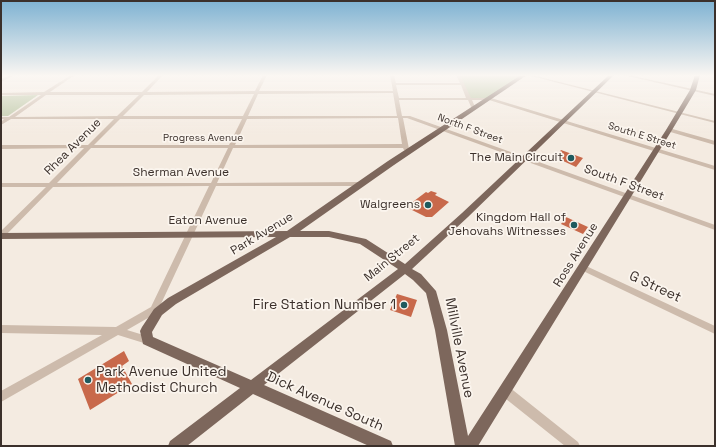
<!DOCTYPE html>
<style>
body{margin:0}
#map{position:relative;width:716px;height:447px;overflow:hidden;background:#f4ebe1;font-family:"Space Grotesk",sans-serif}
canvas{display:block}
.frame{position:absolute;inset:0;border:2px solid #3b302b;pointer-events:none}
</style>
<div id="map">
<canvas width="716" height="447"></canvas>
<div class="frame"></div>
</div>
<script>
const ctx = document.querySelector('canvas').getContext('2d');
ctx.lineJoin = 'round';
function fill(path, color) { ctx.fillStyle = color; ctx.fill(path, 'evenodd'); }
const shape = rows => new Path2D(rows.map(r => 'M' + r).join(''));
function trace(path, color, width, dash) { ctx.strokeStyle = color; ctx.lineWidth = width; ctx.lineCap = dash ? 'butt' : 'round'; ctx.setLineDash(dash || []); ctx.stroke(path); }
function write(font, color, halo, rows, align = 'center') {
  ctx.font = font + ' "Space Grotesk",sans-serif'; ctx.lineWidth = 3.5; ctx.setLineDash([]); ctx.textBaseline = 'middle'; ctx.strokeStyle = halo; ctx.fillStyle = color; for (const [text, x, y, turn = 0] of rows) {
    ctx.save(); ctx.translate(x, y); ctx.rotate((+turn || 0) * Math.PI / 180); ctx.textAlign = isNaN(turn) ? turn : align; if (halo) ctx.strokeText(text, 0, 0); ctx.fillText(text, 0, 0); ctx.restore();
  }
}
fill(shape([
 [458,75,524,75,489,99,469,99],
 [38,95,8,116,1,116,1,96]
]), '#b8c4a0');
fill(shape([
 [561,150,583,158,576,167,559,159,561,157,558,154],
 [431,191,437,193,435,195,449,202,432,217,426,217,406,207,426,192,428,193],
 [566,217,588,227,583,234,561,224],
 [397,294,417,300,411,317,390,310],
 [124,351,129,361,122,366,132,384,90,410,78,379]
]), '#c8694b');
fill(shape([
 [11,75,15,75,1,82,1,79,11,75],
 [71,75,75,75,50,92,142,92,159,75,163,75,147,92,255,91,263,75,267,75,259,91,393,91,390,75,394,75,396,83,460,83,456,75,460,75,471,98,491,98,715,166,715,170,489,100,472,100,476,109,474,110,472,109,468,100,399,100,402,116,410,116,715,225,715,230,407,118,403,118,409,149,406,151,404,150,403,148,233,148,217,183,361,182,364,184,361,186,216,186,160,306,161,308,160,311,127,330,150,337,152,340,150,343,147,344,118,335,1,402,1,391,102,335,1,333,1,325,116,327,151,307,209,186,53,187,4,237,1,237,1,231,46,187,1,187,1,183,49,183,84,148,1,149,1,145,88,145,114,119,11,119,1,125,1,122,4,119,1,119,1,117,9,117,41,95,1,95,1,93,44,92,71,75],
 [396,85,461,85,466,98,399,98,396,85],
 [393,93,397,116,248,116,258,94,393,93],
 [254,94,243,116,123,116,144,95,254,94],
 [46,95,139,95,117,116,15,117,46,95],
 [398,118,402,144,235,145,247,119,398,118],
 [120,119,242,119,229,145,94,145,120,119],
 [91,148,228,148,211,183,57,183,91,148],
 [527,75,532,75,715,121,715,123,527,75],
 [623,75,629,75,715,94,715,96,623,75],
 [669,128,715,141,715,145,667,131,666,130,669,128],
 [584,265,715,326,715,334,581,270,580,268,581,266,584,265],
 [505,386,509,387,578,442,580,446,565,446,501,395,500,391,501,387,505,386]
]), '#cdbbac');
fill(shape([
 [521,75,527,75,394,165,300,231,329,231,366,239,405,264,462,213,609,75,614,75,468,217,412,269,421,274,436,291,447,330,468,436,666,130,690,90,695,75,700,75,696,90,672,130,478,446,455,446,435,330,426,293,413,280,405,274,264,385,391,441,393,446,369,446,253,394,187,446,168,446,170,441,240,388,143,344,140,331,142,327,154,309,168,298,276,237,1,239,1,233,287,231,388,161,521,75],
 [290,237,329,237,360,244,398,269,251,380,153,337,152,332,162,315,176,304,290,237]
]), '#7d675c');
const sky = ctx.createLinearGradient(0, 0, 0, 137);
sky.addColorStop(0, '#7eb2d2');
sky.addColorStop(0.55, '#faf6f2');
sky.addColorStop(1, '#faf6f200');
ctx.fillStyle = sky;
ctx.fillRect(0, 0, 716, 137);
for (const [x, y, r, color] of [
 [571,158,4,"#1f5a5e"],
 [428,205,4,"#1f5a5e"],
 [574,225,4,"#1f5a5e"],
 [404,305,4,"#1f5a5e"],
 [88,380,4,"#1f5a5e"]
]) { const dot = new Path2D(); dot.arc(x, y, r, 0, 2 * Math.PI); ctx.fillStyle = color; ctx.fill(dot); trace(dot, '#fbf5ee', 1.5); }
write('10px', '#3b302b', '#fbf5ee', [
 ["North F Street",470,129,20],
 ["South E Street",642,136,17],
 ["Progress Avenue",203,138]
]);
write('12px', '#3b302b', '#fbf5ee', [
 ["Rhea Avenue",73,147,-45],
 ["Sherman Avenue",181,173],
 ["South F Street",624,183,20],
 ["Eaton Avenue",208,221],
 ["Park Avenue",262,234,-31],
 ["Ross Avenue",576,255,-58],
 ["Main Street",392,258,-39]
]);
write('12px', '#3b302b', '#fbf5ee', [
 ["The Main Circuit",563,158],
 ["Walgreens",420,205],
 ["Kingdom Hall of",566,218],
 ["Jehovahs Witnesses",566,232]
], 'right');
write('14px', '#3b302b', '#fbf5ee', [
 ["G Street",655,287,25],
 ["Millville Avenue",459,348,79],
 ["Dick Avenue South",325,402,24]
]);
write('14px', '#3b302b', '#fbf5ee', [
 ["Fire Station Number 1",396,305],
 ["Park Avenue United",96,372,"left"],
 ["Methodist Church",96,388,"left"]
], 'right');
</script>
